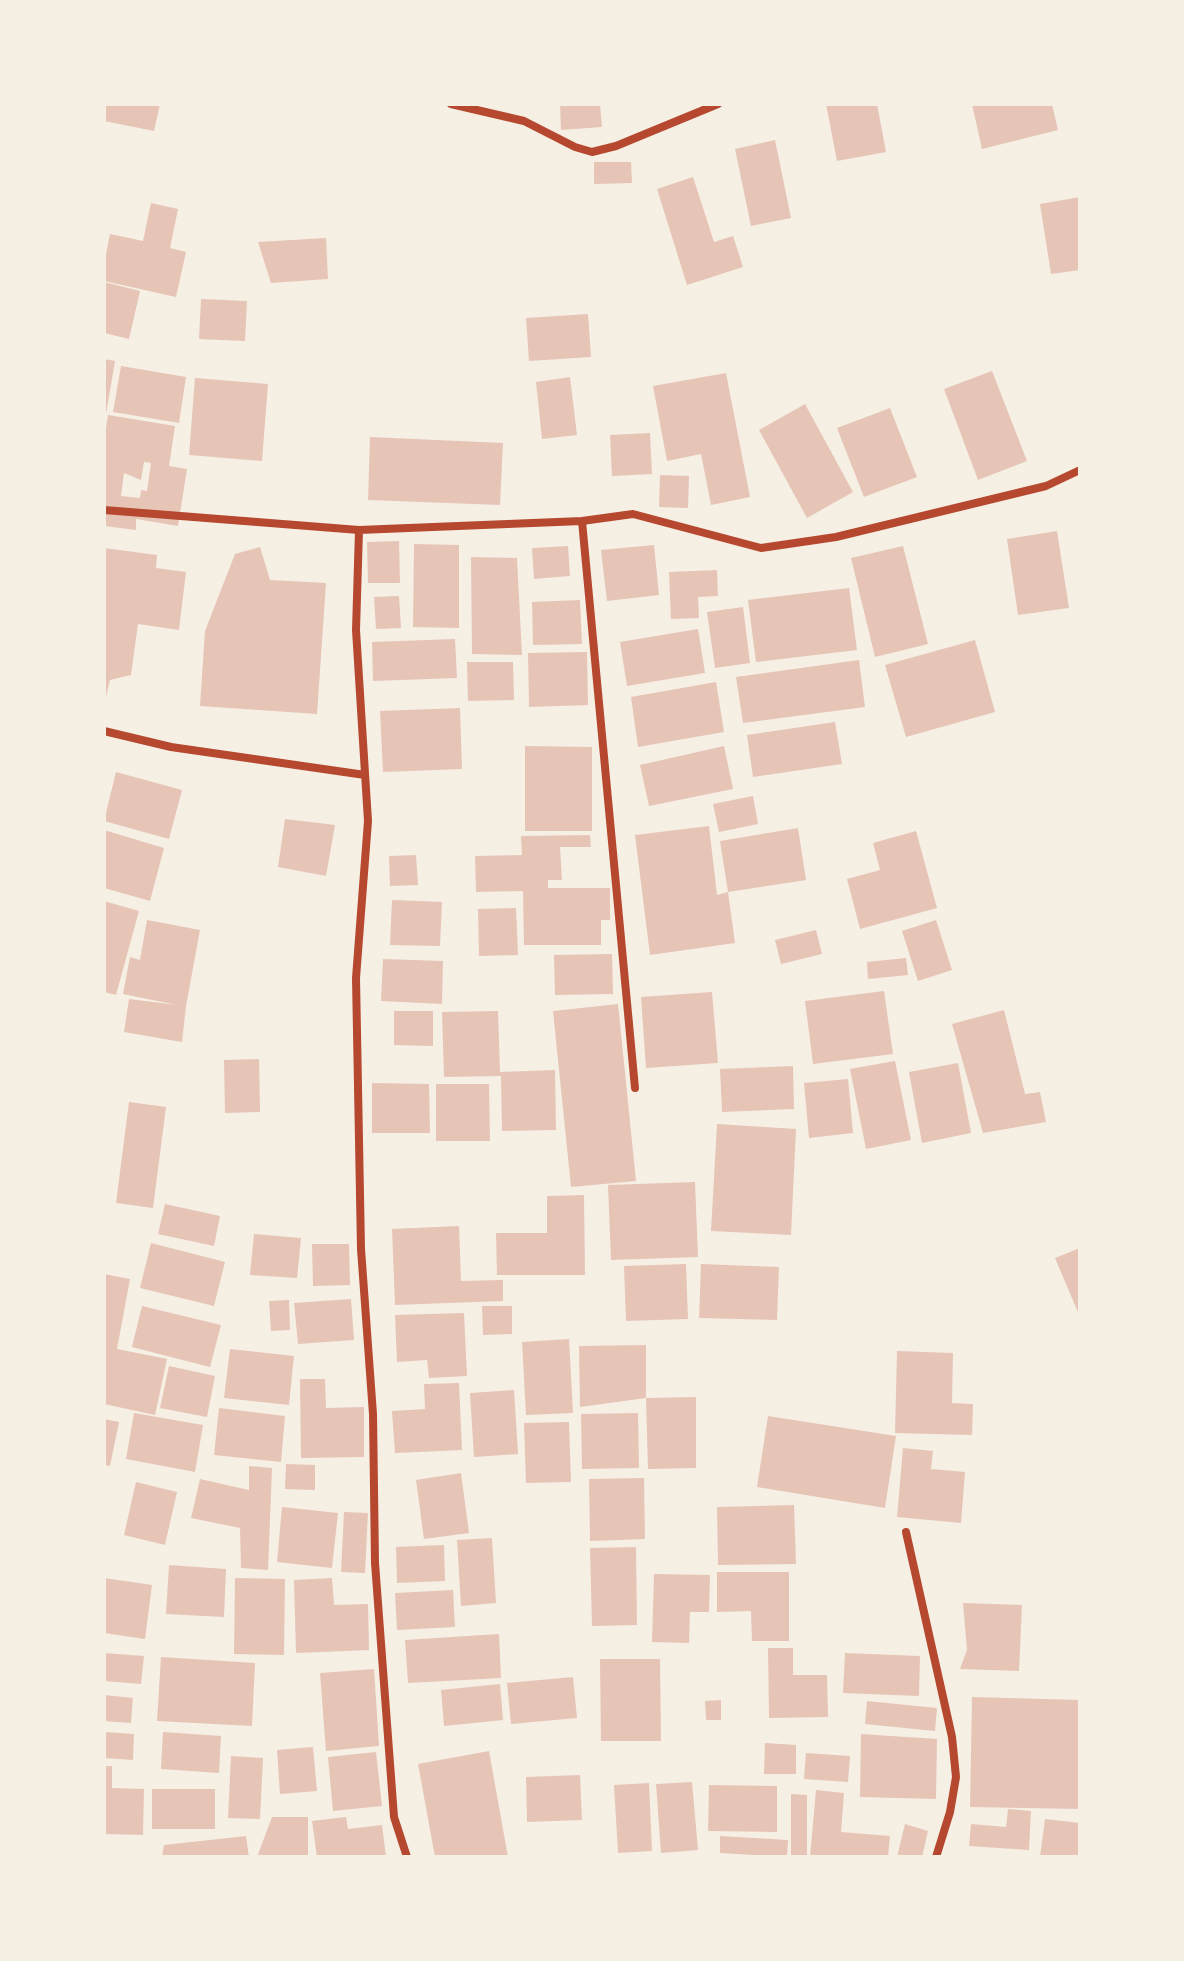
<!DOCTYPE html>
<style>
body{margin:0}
#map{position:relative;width:1184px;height:1961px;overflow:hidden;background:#f6efe4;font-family:Karla,sans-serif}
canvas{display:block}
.frame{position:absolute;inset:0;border:106px solid #f6efe4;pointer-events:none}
</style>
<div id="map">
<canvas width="1184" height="1961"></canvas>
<div class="frame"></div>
</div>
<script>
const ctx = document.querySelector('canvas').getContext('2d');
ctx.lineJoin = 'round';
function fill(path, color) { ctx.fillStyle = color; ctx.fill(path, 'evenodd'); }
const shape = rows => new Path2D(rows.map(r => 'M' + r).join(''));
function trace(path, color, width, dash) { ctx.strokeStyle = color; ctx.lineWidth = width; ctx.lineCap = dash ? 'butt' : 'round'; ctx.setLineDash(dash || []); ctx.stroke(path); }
fill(shape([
 [104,104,160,104,154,131,104,121],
 [560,104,600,104,602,127,561,130],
 [826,104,877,104,886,152,837,161],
 [972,104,1052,104,1058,130,982,149],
 [775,140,791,218,751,226,735,149],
 [594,162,631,162,632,183,594,184],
 [693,177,714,242,733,236,743,267,687,285,657,189],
 [1080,197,1080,270,1051,274,1040,204],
 [151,203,178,209,170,248,186,252,176,297,104,281,104,264,110,234,143,241],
 [326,238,328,279,271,283,258,242],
 [104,282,140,291,129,339,104,333],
 [201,299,247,301,245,341,199,339],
 [588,314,591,357,529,361,526,318],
 [104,359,115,361,106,414,104,414],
 [121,366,186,377,179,423,113,412],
 [992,371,1027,461,978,480,944,389],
 [726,373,750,497,711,505,701,454,667,461,653,386],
 [570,377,577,435,542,439,536,382],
 [195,378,268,384,262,461,189,455],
 [805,404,853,492,807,518,759,430],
 [890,408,917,477,864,497,837,428],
 [108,415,175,426,169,466,187,469,178,526,136,519,136,530,104,526,104,441],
 [144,462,151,463,147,491,141,490,140,498,121,496,124,473,141,480],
 [650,433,652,474,612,476,610,435],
 [370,437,503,443,500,505,368,500],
 [660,475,689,476,688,508,659,507],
 [1057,531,1069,608,1018,615,1007,539],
 [399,541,400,583,368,583,367,542],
 [414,544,459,545,459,628,413,627],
 [654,545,659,595,607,601,601,550],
 [568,546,570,576,534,579,532,548],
 [903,546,928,644,875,657,851,558],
 [260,547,270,580,326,583,317,714,200,706,205,631,235,554],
 [104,548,157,555,156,568,186,572,179,630,138,624,131,675,110,680,105,701],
 [471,557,517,558,522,655,472,654],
 [717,570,718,596,698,597,699,618,671,619,669,572],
 [849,588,857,650,756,662,748,600],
 [399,596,401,628,376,629,374,597],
 [580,600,582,644,533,645,532,602],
 [743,607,750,663,715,668,707,612],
 [698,629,705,673,627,686,620,642],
 [455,639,457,678,373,681,372,642],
 [975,640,995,712,906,737,885,665],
 [587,652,588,705,529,707,528,653],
 [859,660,865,707,743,723,736,677],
 [467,662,513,662,514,700,468,701],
 [716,682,724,732,638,747,631,697],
 [460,708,462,769,383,772,380,711],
 [835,722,842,764,753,777,747,735],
 [525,746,592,747,592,831,525,831],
 [724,746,733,789,649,806,640,765],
 [116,772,182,790,169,839,104,821],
 [753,796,758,824,719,832,713,804],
 [285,819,335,825,326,876,278,867],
 [709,826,717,895,728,892,720,841,798,828,806,880,728,892,735,943,650,955,635,835],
 [104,830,164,848,150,901,104,888],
 [916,831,937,908,860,929,847,879,880,870,873,843],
 [590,835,591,847,560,847,562,880,548,880,548,888,610,888,610,920,601,920,601,945,524,945,523,891,476,892,475,856,522,855,521,836],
 [416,855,418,885,390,886,389,856],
 [392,900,442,902,440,946,390,945],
 [104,901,139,911,116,995,104,992],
 [516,908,518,955,479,956,478,909],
 [147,920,200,930,186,1006,182,1042,124,1032,129,999,177,1005,123,994,130,957,140,960],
 [936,920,952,970,918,981,902,931],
 [816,930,822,954,781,964,775,940],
 [612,954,613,994,555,995,554,955],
 [906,958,908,975,868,979,867,962],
 [383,959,443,961,442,1004,381,1001],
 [884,991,893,1054,813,1064,805,1001],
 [712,992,718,1063,646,1068,641,997],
 [618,1004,636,1181,571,1187,553,1011],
 [1004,1010,1025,1094,1040,1092,1046,1122,983,1133,952,1024],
 [394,1011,433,1011,433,1046,394,1045],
 [498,1011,500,1072,555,1070,556,1130,502,1131,501,1076,444,1077,442,1012],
 [259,1059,260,1112,225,1113,224,1060],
 [895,1061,911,1140,866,1149,850,1069],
 [958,1063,971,1133,922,1143,909,1072],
 [793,1066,794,1109,722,1112,720,1069],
 [848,1079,853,1133,809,1138,804,1083],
 [372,1083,429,1084,430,1133,372,1133],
 [436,1084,489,1084,490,1141,436,1141],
 [129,1102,166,1107,153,1208,116,1203],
 [717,1124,796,1129,791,1235,711,1231],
 [695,1182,698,1257,611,1260,608,1185],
 [584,1195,585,1275,497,1275,496,1233,547,1233,547,1196],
 [165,1204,220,1216,214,1246,158,1234],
 [459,1226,461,1281,503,1280,503,1301,395,1305,392,1229],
 [254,1234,301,1238,297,1278,250,1275],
 [151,1243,225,1262,214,1306,140,1288],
 [312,1244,349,1244,350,1285,313,1286],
 [1080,1248,1080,1317,1055,1258],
 [686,1264,688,1319,626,1321,624,1266],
 [701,1264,779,1267,777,1320,699,1318],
 [104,1274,130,1279,117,1349,167,1359,155,1415,104,1404],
 [351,1299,354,1340,298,1344,294,1303],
 [289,1300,290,1330,271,1331,269,1301],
 [142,1306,221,1325,210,1367,132,1347],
 [482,1306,512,1306,512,1334,483,1335],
 [464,1313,467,1376,429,1378,427,1360,397,1362,395,1315],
 [569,1339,573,1413,526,1415,522,1342],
 [646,1345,646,1398,580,1407,579,1346],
 [230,1349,294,1356,289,1405,224,1398],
 [897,1351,953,1353,952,1403,973,1404,972,1435,895,1433],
 [169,1366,215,1376,207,1417,160,1408],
 [300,1379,325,1379,326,1408,364,1407,364,1457,301,1458],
 [459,1383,462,1450,395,1453,392,1411,425,1409,424,1384],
 [514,1390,518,1454,474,1457,470,1393],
 [696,1397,696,1468,648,1469,646,1398],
 [219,1408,285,1416,281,1462,214,1455],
 [134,1413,203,1425,195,1472,126,1459],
 [638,1413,639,1468,582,1469,581,1414],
 [768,1416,896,1436,885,1508,757,1487],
 [104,1419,119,1422,110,1466,104,1465],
 [569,1422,571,1482,526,1483,524,1423],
 [903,1448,933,1451,931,1469,965,1472,961,1523,897,1517],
 [286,1464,315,1465,315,1490,285,1489],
 [249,1466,272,1468,268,1570,241,1568,240,1528,191,1518,200,1479,249,1490],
 [461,1473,469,1533,424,1539,416,1480],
 [644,1478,645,1539,590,1541,589,1479],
 [136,1482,177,1492,165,1545,124,1535],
 [794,1505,796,1564,718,1565,717,1507],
 [282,1507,338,1513,332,1568,277,1562],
 [344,1512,368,1513,365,1573,341,1572],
 [492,1538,496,1603,461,1606,457,1540],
 [444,1545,445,1581,397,1583,396,1547],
 [636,1547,637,1625,592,1626,590,1548],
 [169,1565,226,1569,224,1617,166,1614],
 [717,1572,789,1572,789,1641,752,1641,751,1611,717,1612],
 [654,1574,710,1575,709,1612,690,1612,689,1643,652,1642],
 [104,1578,152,1585,145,1639,104,1633],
 [235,1578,285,1579,284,1655,234,1654],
 [332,1578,334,1605,368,1604,369,1650,296,1653,294,1580],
 [453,1590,455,1627,397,1630,395,1593],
 [963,1603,1022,1605,1019,1671,960,1669,967,1650],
 [499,1634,501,1678,408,1683,405,1640],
 [768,1648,793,1648,793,1675,827,1675,828,1717,769,1718],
 [104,1653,144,1656,141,1684,104,1681],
 [845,1653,920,1656,919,1696,843,1693],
 [161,1657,255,1663,252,1726,157,1721],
 [600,1659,660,1659,661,1741,601,1741],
 [374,1669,379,1746,326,1751,320,1673],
 [573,1677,577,1718,511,1724,507,1683],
 [500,1684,503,1720,444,1726,441,1690],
 [104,1695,133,1698,131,1723,104,1721],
 [972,1697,1080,1700,1080,1809,970,1807],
 [721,1700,721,1720,706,1720,705,1701],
 [867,1701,937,1708,935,1731,865,1724],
 [104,1732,134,1734,133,1760,104,1758],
 [163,1732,221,1736,219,1773,161,1769],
 [861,1734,937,1739,936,1799,860,1797],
 [765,1743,796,1745,796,1774,764,1774],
 [313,1747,317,1791,280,1794,277,1750],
 [489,1751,508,1857,435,1857,418,1764],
 [376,1752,382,1806,333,1811,328,1757],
 [806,1753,850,1756,848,1782,804,1779],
 [231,1756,263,1758,260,1819,228,1818],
 [104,1766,112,1766,112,1788,144,1789,143,1835,104,1834],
 [580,1775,582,1820,527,1822,526,1777],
 [692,1782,698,1850,661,1853,656,1784],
 [649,1783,652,1851,618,1853,614,1785],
 [709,1785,777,1786,777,1832,708,1831],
 [152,1789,215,1789,215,1829,152,1829],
 [816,1790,844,1793,841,1832,890,1836,888,1857,810,1857],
 [791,1794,807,1795,807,1857,791,1857],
 [1008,1809,1031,1811,1029,1850,969,1846,971,1824,1006,1827],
 [272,1817,308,1817,308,1857,257,1857],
 [346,1817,348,1829,382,1825,386,1857,317,1857,312,1821],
 [1045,1819,1080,1823,1080,1857,1040,1857],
 [905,1824,928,1831,922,1857,897,1857],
 [246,1836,249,1857,162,1857,164,1845],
 [720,1836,788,1840,787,1857,720,1853]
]), '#e6c5b7');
trace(shape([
 [451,104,524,121,575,147,592,152,616,146,718,104],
 [104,510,359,530,582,521,633,514,761,548,836,537,1046,486,1080,470],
 [582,521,635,1088],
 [359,530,356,630,368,821,356,978,361,1249,373,1414,375,1563,394,1817,407,1857],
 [104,731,171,747,365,775],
 [906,1532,952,1737,956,1777,950,1812,936,1857]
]), '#b5482f', 8);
</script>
